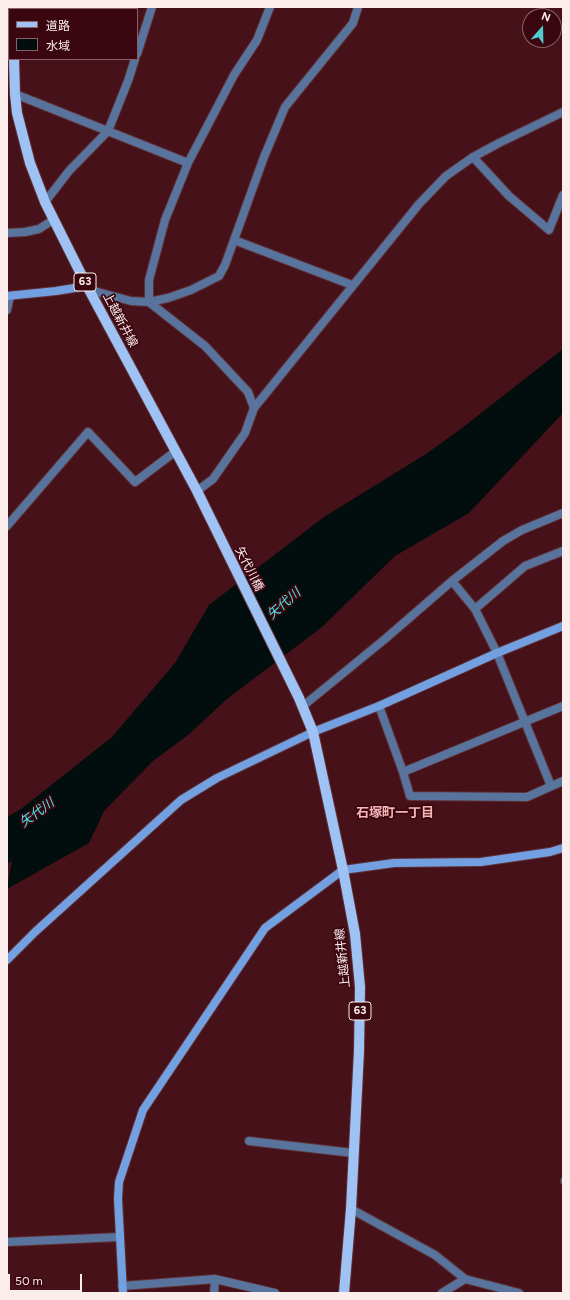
<!DOCTYPE html>
<meta charset="utf-8">
<style>
body{margin:0}
#map{position:relative;width:570px;height:1300px;overflow:hidden;background:#461118;font-family:Figtree,"Noto Sans JP",sans-serif}
canvas{display:block}
.frame{position:absolute;inset:0;border:8px solid #fceded;pointer-events:none}
.legend{position:absolute;left:8px;top:8px;width:130px;height:52px;box-sizing:border-box;background:#3a060f;border:1px solid #886268;margin:0;padding:5px 7px;list-style:none;font-size:12px;color:#fceded}
.legend li{display:flex;align-items:center;gap:8px;height:20px}
.legend b{width:20px;border:1px solid #886268}
.north{position:absolute;left:522px;top:8px;width:40px;height:40px;box-sizing:border-box;background:#3a060f;border:1px solid #886268;border-radius:50%;rotate:20deg;font-size:11px;font-weight:700;line-height:16px;text-align:center;color:#fceded}
.north::after{content:'';display:block;margin:auto;width:14px;height:18px;background:#52cdcf;clip-path:polygon(50% 0,100% 100%,50% 72%,0 100%)}
.scale{position:absolute;left:8px;top:1274px;width:74px;height:18px;box-sizing:border-box;border:2px solid #fceded;border-top:0;padding-left:5px;font-size:12px;line-height:14px;white-space:nowrap;color:#fceded;-webkit-text-stroke:3px #3a060f;paint-order:stroke}
</style>
<div id="map">
<canvas width="570" height="1300"></canvas>
<div class="frame"></div>
<ul class="legend">
<li><b style="height:5px;background:#9fc2f4"></b>道路</li>
<li><b style="height:11px;background:#020e0e"></b>水域</li>
</ul>
<div class="north">N</div>
<div class="scale">50 m</div>
</div>
<script>
const ctx = document.querySelector('canvas').getContext('2d');
ctx.lineJoin = 'round';
function fill(path, color) { ctx.fillStyle = color; ctx.fill(path, 'evenodd'); }
const shape = rows => new Path2D(rows.map(r => 'M' + r).join(''));
function trace(path, color, width, dash) { ctx.strokeStyle = color; ctx.lineWidth = width; ctx.lineCap = dash ? 'butt' : 'round'; ctx.setLineDash(dash || []); ctx.stroke(path); }
function write(font, color, halo, rows, align = 'center') {
  ctx.font = font + ' Figtree,"Noto Sans JP",sans-serif'; ctx.lineWidth = 3.5; ctx.setLineDash([]); ctx.textBaseline = 'middle'; ctx.strokeStyle = halo; ctx.fillStyle = color; for (const [text, x, y, turn = 0] of rows) {
    ctx.save(); ctx.translate(x, y); ctx.rotate((+turn || 0) * Math.PI / 180); ctx.textAlign = isNaN(turn) ? turn : align; if (halo) ctx.strokeText(text, 0, 0); ctx.fillText(text, 0, 0); ctx.restore();
  }
}
fill(shape([
 [563,349,563,413,469,513,395,556,322,627,227,699,188,735,153,761,104,811,89,843,7,889,12,861,7,864,7,817,21,809,112,737,175,663,209,605,324,517,426,454,462,428]
]), '#020e0e');
const lane = shape([
 [563,1180,563,1182]
]);
const street = shape([
 [7,31,9,32],
 [137,54,152,7],
 [15,94,188,163],
 [473,157,509,196,549,230,563,195],
 [45,202,69,171,108,131,128,81,135,59],
 [7,233,25,232,39,229,53,220],
 [234,240,352,285],
 [90,290,131,301,149,302,168,298,191,290,219,276,225,265,264,157,285,107,353,23,358,7],
 [149,302,149,280,165,220,188,163,234,75,257,40,270,7],
 [149,302,205,346,248,392,254,408],
 [7,310,10,296],
 [197,491,213,479,245,433,254,408,419,204,446,176,473,157,499,143,563,112],
 [7,526,88,432,135,482,176,451],
 [452,581,475,609,497,653,551,786],
 [475,609,525,566,563,551],
 [303,706,385,639,452,581,503,541,522,530,563,513],
 [379,706,403,772,410,796,527,797,563,781],
 [403,772,563,706],
 [249,1141,353,1153],
 [351,1209,435,1255,465,1279,519,1293],
 [7,1242,120,1237],
 [122,1286,215,1279,275,1293],
 [214,1293,215,1279],
 [442,1293,465,1279]
]);
const secondary = shape([
 [7,296,56,291,87,286],
 [7,960,35,932,181,800,217,778,313,732,379,706,497,653,563,626],
 [123,1293,118,1199,119,1182,143,1110,265,928,343,870,394,863,481,862,550,852,563,848]
]);
const primary = shape([
 [18,9,19,7],
 [14,59,15,94,17,113,30,163,45,202,87,286,197,491,299,698,313,732,343,870,355,934,360,987,359,1051,351,1209,344,1293]
]);
trace(lane, '#5f3036', 6);
trace(street, '#5f3036', 10);
trace(secondary, '#5f3036', 10);
trace(primary, '#5f3036', 12);
trace(lane, '#58749d', 4);
trace(street, '#58749d', 8);
trace(secondary, '#72a0e1', 8);
trace(primary, '#9fc2f4', 10);
for (const [x, y, w] of [
 [85,282,22],
 [360,1011,22]
]) { const box = new Path2D(); box.roundRect(x - w / 2, y - 9, w, 18, 3); ctx.fillStyle = '#3a060f'; ctx.fill(box); trace(box, '#fceded', 1); }
write('bold 11px', '#fceded', null, [
 ["63",85,282],
 ["63",360,1011]
]);
write('12px', '#fceded', '#3a060f', [
 ["上越新井線",120,320,62],
 ["矢代川橋",249,569,63],
 ["上越新井線",343,958,-96]
]);
write('italic 13px', '#47e8eb', '#3a060f', [
 ["矢代川",284,604,-41],
 ["矢代川",37,813,-36]
]);
write('bold 13px', '#f8b4b6', '#3a060f', [
 ["石塚町一丁目",395,813]
]);
</script>
